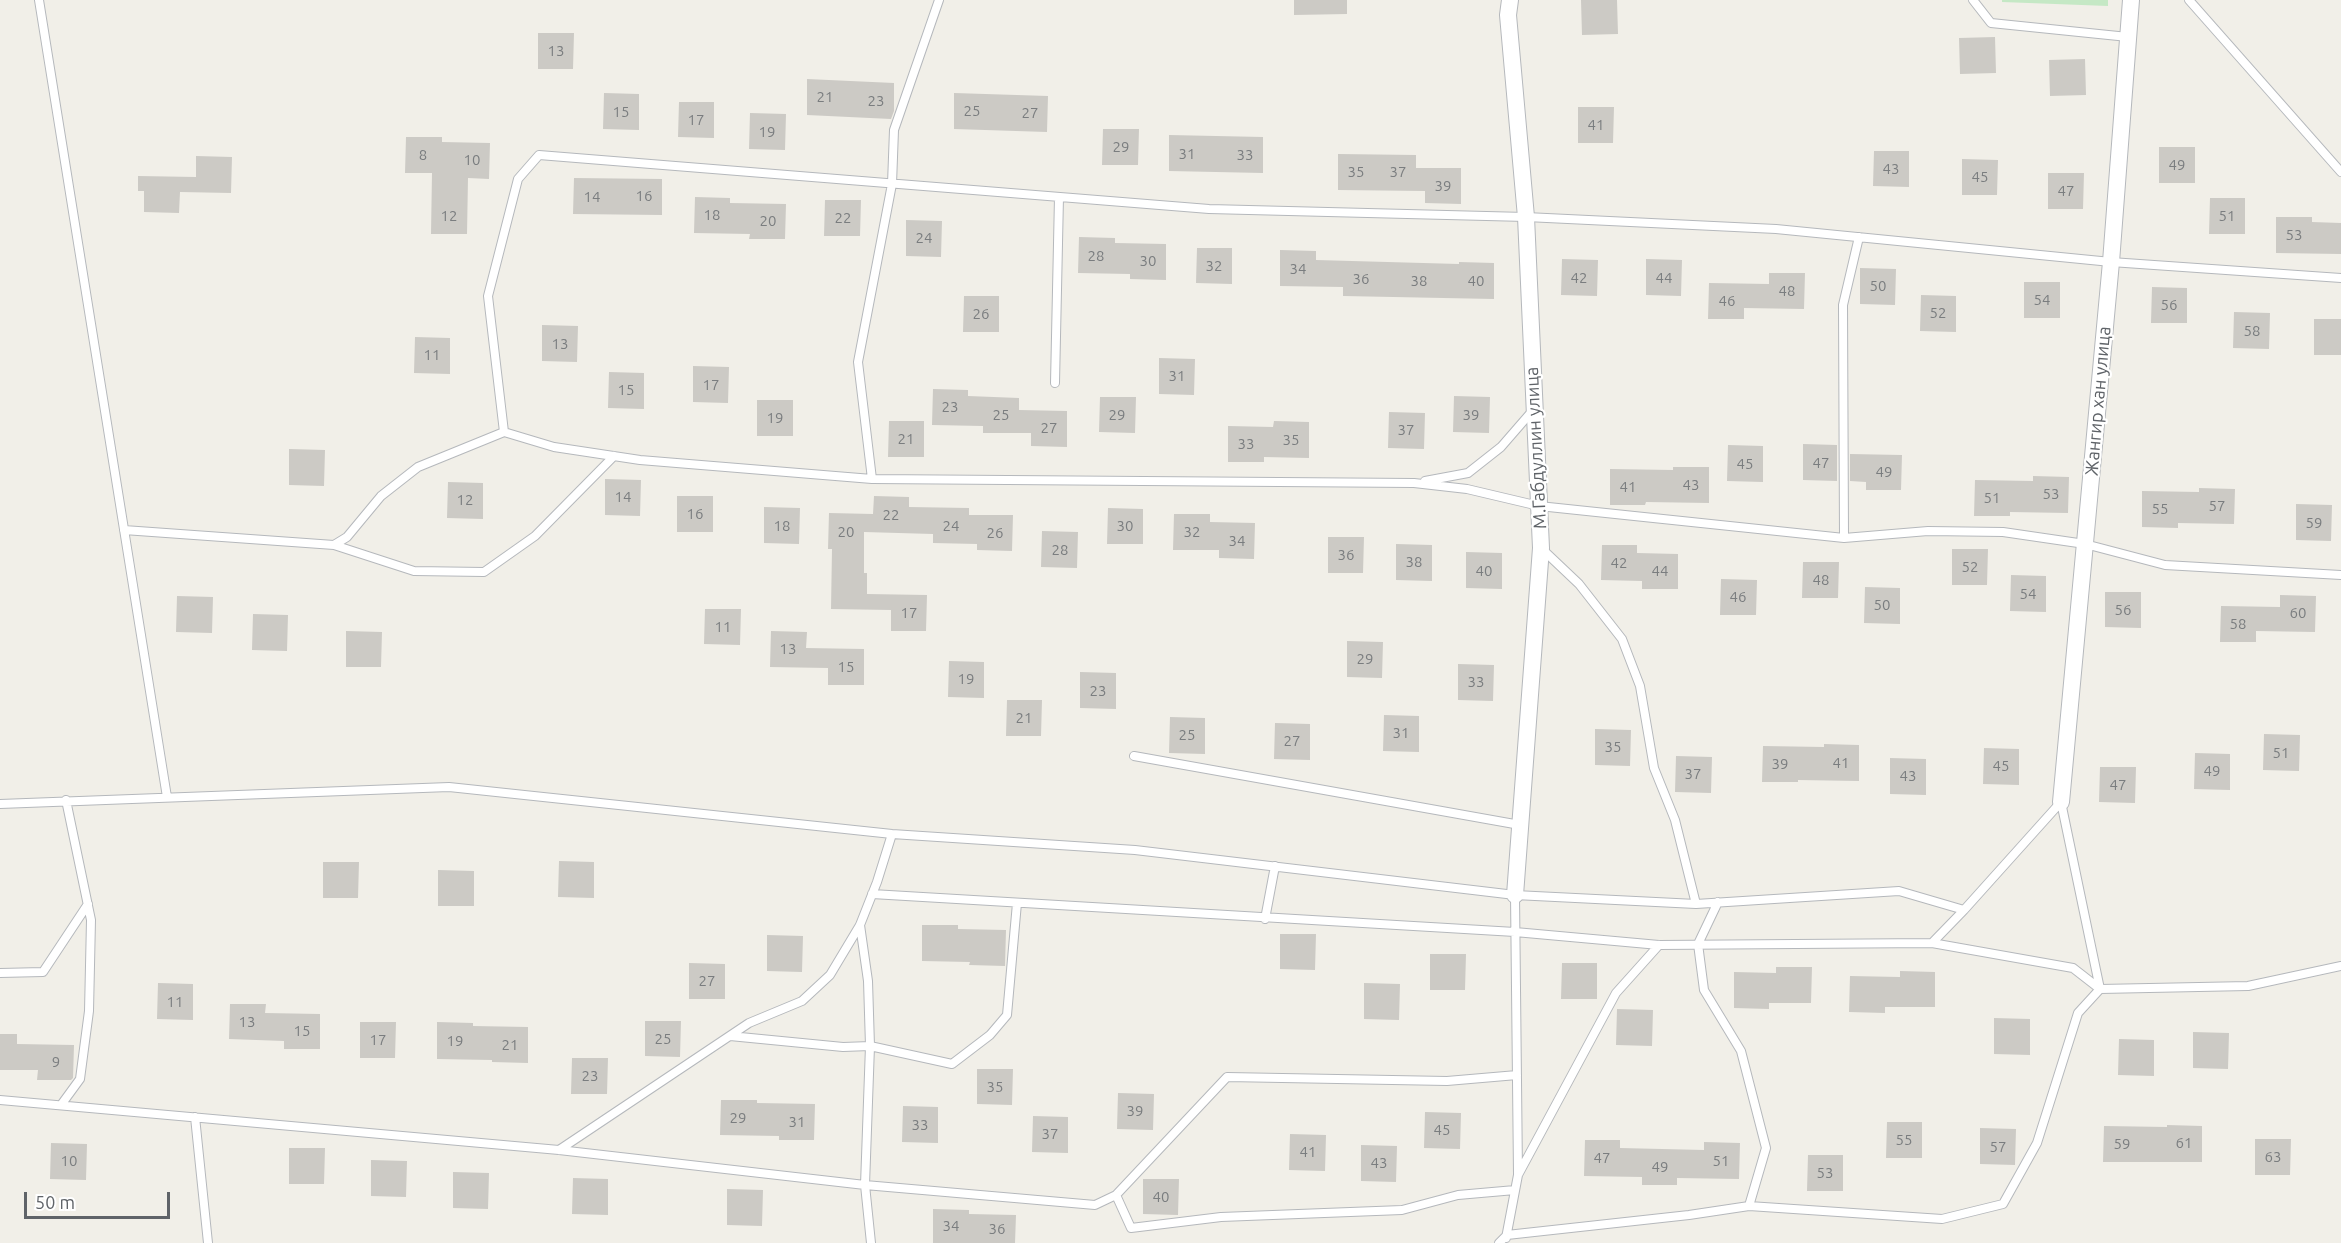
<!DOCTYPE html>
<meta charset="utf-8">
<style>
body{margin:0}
#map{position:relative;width:2341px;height:1243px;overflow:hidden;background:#f1efe8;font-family:Ubuntu,sans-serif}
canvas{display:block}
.scale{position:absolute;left:24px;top:1192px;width:146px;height:27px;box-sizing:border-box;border:3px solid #5f6368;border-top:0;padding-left:8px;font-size:18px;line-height:21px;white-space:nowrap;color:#5f6368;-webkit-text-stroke:4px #fff;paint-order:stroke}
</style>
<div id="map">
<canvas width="2341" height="1243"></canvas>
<div class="scale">50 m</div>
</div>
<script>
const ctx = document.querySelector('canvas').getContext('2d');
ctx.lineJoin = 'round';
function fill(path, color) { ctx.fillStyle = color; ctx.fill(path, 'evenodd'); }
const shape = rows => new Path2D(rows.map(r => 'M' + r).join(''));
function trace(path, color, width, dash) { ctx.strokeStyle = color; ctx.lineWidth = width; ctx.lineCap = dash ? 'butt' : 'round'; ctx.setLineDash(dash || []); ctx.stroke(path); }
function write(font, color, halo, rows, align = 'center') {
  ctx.font = font + ' Ubuntu,sans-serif'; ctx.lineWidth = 4.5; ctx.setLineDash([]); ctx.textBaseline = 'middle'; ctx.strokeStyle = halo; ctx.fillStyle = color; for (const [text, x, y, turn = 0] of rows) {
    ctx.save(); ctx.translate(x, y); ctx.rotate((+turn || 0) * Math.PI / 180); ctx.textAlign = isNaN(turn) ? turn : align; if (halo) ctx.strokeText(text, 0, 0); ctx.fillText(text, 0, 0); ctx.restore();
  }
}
fill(shape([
 [2002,0,2108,0,2108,6,2002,2]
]), '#c5e8c5');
fill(shape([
 [1294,0,1347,0,1347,14,1294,15],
 [1581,0,1617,0,1618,34,1582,35],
 [538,33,574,33,573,69,538,69],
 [1995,37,1996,73,1960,74,1959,38],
 [2085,59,2086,95,2050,96,2049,60],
 [807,79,894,83,894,111,891,119,807,115],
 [604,93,639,94,639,130,603,129],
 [954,93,1048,96,1047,132,954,129],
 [679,102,714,102,714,138,678,137],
 [1578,107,1614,107,1613,143,1578,143],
 [750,113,786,114,785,150,749,149],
 [1103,129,1139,129,1138,165,1102,165],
 [1169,135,1263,137,1263,173,1169,171],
 [406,137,442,137,442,142,490,143,489,179,468,178,467,234,431,234,432,173,405,173],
 [2159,147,2195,147,2195,183,2159,183],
 [1874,151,1909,151,1909,187,1873,186],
 [1338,154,1416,155,1416,168,1461,168,1461,204,1425,203,1425,191,1338,190],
 [196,156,232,157,231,193,180,192,179,213,144,212,144,191,138,191,138,176,196,177],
 [1962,159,1998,160,1997,195,1962,195],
 [2048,173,2084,173,2083,209,2048,209],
 [574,178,662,179,662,215,573,214],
 [695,197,730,198,730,203,786,204,785,239,749,239,750,234,694,233],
 [2210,198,2245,198,2245,234,2209,234],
 [825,200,861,200,860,236,824,236],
 [2276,217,2312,217,2312,222,2341,223,2341,254,2276,253],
 [906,220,942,221,941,257,906,256],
 [1079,237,1115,238,1115,243,1166,244,1166,280,1130,279,1130,274,1078,273],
 [1197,248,1232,248,1232,284,1196,283],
 [1280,250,1316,251,1316,260,1459,264,1459,262,1494,263,1494,299,1343,296,1343,287,1280,286],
 [1562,259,1598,260,1597,296,1561,295],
 [1646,259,1682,260,1681,296,1646,295],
 [1860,268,1896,269,1895,305,1860,304],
 [1769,273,1805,273,1804,309,1744,308,1744,319,1708,319,1709,283,1769,284],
 [2024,282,2060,282,2060,318,2024,318],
 [2152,287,2187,288,2187,323,2151,323],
 [1921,295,1956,296,1956,332,1920,331],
 [964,296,999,296,999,332,963,332],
 [2234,312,2270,313,2269,349,2233,348],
 [2314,319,2341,319,2341,355,2314,355],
 [542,325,578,326,577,362,542,361],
 [415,337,450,338,450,374,414,373],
 [1159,358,1195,359,1194,395,1159,394],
 [693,366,729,367,728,403,693,402],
 [609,372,644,373,644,409,608,408],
 [933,389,968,390,968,396,1019,398,1019,410,1067,411,1067,447,1031,446,1031,433,983,433,983,426,932,425],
 [1454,396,1490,397,1489,433,1453,432],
 [1100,397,1136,397,1135,433,1099,432],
 [757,400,793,400,793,436,757,436],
 [1389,412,1425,413,1424,449,1388,448],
 [889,421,924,421,924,457,888,457],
 [1274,421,1309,422,1309,458,1264,457,1264,462,1228,462,1228,426,1273,427],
 [1803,444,1837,445,1837,481,1803,480],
 [1728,445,1763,446,1763,482,1727,481],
 [289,449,325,450,324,486,289,485],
 [1850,454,1902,455,1901,490,1866,490,1866,482,1850,481],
 [1673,467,1709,467,1709,503,1646,502,1645,505,1610,505,1610,469,1673,470],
 [2033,476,2069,477,2068,513,2010,512,2010,516,1974,516,1975,480,2033,481],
 [605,479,641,480,640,516,605,515],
 [448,482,483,483,483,519,447,518],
 [2199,488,2235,489,2234,524,2178,523,2178,528,2142,527,2142,491,2199,492],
 [677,496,713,496,713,532,677,532],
 [874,496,909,497,909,507,969,508,969,515,1013,515,1012,551,977,550,977,544,933,543,933,534,864,532,864,573,867,573,867,594,927,595,926,631,891,631,891,610,831,609,832,549,828,549,829,513,873,514],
 [2296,504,2332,505,2331,541,2296,540],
 [764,507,800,508,799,544,764,543],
 [1108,508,1143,509,1143,544,1107,544],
 [1174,514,1210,514,1210,522,1255,523,1254,559,1219,558,1219,550,1173,550],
 [1042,531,1078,532,1077,568,1041,567],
 [1328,537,1364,537,1363,573,1328,573],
 [1396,544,1432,545,1432,581,1396,580],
 [1602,545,1637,545,1637,553,1678,554,1678,589,1642,589,1642,581,1601,580],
 [1952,549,1988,549,1987,585,1952,585],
 [1466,552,1502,553,1502,589,1466,588],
 [1803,562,1839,562,1838,598,1802,598],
 [2011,575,2046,576,2046,612,2010,611],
 [1721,579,1757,580,1756,615,1720,615],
 [1865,587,1900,588,1900,624,1864,623],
 [2105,592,2141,592,2141,628,2105,627],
 [2280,595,2316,596,2315,632,2256,631,2256,642,2220,642,2221,606,2280,607],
 [177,596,213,597,212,633,176,632],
 [705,609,741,609,740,645,704,644],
 [253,614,288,615,287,651,252,650],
 [346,631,382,632,381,667,346,667],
 [771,631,807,632,806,648,864,649,864,685,828,685,828,668,770,667],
 [1347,641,1383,642,1382,678,1347,677],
 [949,661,984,662,984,698,948,697],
 [1458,664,1494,665,1493,701,1458,700],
 [1080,672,1116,673,1116,709,1080,708],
 [1007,700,1042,700,1041,736,1006,736],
 [1384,715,1419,716,1419,752,1383,751],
 [1170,717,1205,718,1205,754,1169,753],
 [1275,723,1310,724,1310,760,1274,759],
 [1595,729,1631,730,1630,766,1595,765],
 [2264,734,2300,735,2299,771,2263,770],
 [1824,744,1859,745,1859,781,1798,780,1798,782,1762,782,1763,746,1824,747],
 [1984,748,2019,749,2019,785,1983,784],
 [2195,753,2230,754,2230,790,2194,789],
 [1676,756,1712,757,1711,793,1675,792],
 [1890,758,1926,759,1926,795,1890,794],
 [2100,767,2136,767,2135,803,2099,802],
 [559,861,594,862,594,898,558,897],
 [323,862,359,862,358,898,323,898],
 [438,870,474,871,474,906,438,906],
 [922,925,958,925,958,929,1006,930,1005,966,969,965,970,962,922,961],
 [1280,934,1316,934,1315,970,1280,969],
 [767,935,803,936,802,972,767,971],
 [1430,954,1466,954,1465,990,1430,990],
 [689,963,725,964,725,999,689,999],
 [1562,963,1597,963,1597,999,1561,999],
 [1776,967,1812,967,1811,1003,1769,1003,1769,1009,1734,1008,1734,972,1776,973],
 [1900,971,1935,972,1935,1007,1885,1007,1885,1013,1849,1012,1850,976,1900,977],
 [158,983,193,984,193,1020,157,1019],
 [1364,983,1400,984,1399,1020,1364,1019],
 [230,1004,266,1004,265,1013,320,1014,320,1049,284,1049,284,1041,229,1039],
 [1617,1009,1653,1010,1652,1046,1616,1045],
 [1994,1018,2030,1019,2030,1055,1994,1054],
 [645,1021,681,1021,680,1057,645,1056],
 [360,1022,396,1022,395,1058,360,1058],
 [437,1022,473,1023,473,1026,528,1027,528,1063,492,1062,492,1060,437,1059],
 [2193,1032,2229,1033,2228,1069,2193,1068],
 [0,1034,17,1034,17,1044,74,1045,73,1078,71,1080,37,1080,38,1070,0,1070],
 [2119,1039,2154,1040,2154,1076,2118,1075],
 [572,1058,608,1058,607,1094,571,1094],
 [977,1069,1013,1069,1012,1105,977,1104],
 [1118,1093,1154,1094,1153,1130,1117,1129],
 [721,1100,757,1100,757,1103,815,1104,814,1140,779,1140,779,1136,720,1135],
 [903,1106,938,1107,938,1143,902,1142],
 [1425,1112,1461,1113,1460,1149,1424,1148],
 [1033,1116,1068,1117,1068,1153,1032,1152],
 [1887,1122,1922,1122,1922,1158,1886,1158],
 [2167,1125,2202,1126,2202,1162,2103,1162,2104,1126,2167,1127],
 [1980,1128,2016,1129,2015,1165,1980,1164],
 [1290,1134,1326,1135,1325,1171,1289,1170],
 [2255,1139,2291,1139,2290,1175,2255,1175],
 [1585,1140,1620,1140,1620,1148,1704,1150,1704,1142,1740,1143,1739,1179,1677,1178,1677,1185,1642,1185,1642,1177,1584,1176],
 [51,1143,87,1144,86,1180,50,1179],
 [1361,1145,1397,1146,1396,1182,1361,1181],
 [289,1148,325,1148,324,1184,289,1184],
 [1808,1155,1843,1155,1843,1191,1807,1191],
 [371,1160,407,1161,406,1197,371,1196],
 [453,1172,489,1173,488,1209,453,1208],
 [573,1178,608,1179,608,1215,572,1214],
 [1143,1179,1179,1179,1178,1215,1143,1214],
 [727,1189,763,1190,762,1226,727,1225],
 [933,1209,969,1210,969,1214,1016,1215,1015,1243,933,1243]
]), '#cccac5');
const service = shape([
 [39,0,167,797],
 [1973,0,1991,23,2128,37],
 [2189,0,2341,172],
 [2341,278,2111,262,1776,229,1526,217,1209,209,539,155,518,179,488,296,504,432,554,447,640,460,872,479,1414,483,1467,489,1539,506,1844,538,1928,531,2003,532,2085,544,2165,565,2341,575],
 [1055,383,1059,197],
 [872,479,858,362,892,184,894,130,939,0],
 [1425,481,1468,473,1501,447,1534,409],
 [124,530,334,545,347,537,381,496,418,467,504,432],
 [1844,538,1843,305,1859,237],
 [334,545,414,571,484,572,535,536,614,456],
 [1541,548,1579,584,1622,639,1640,686,1654,768,1675,820,1696,904],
 [1134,756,1520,825],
 [0,804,449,787,892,834,1135,850,1515,895,1696,904,1899,891,1964,910,2061,802],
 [872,894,1515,932,1659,945,1932,943,2073,968,2100,989,2248,986,2341,966],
 [1515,895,1518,1174],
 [1265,919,1275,866],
 [860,925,868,981,870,1046,865,1185,871,1243],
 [1932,943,1964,910],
 [0,973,43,972,88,904],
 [730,1036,843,1047,870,1046,952,1064,990,1035,1007,1015,1017,903],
 [0,1100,559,1150,865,1185,1095,1205,1116,1195,1227,1077,1447,1081,1517,1075],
 [61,1105,80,1079,89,1011,91,920,66,800],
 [195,1117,208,1243],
 [559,1150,749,1023,802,1001,830,975,860,925,877,882,892,834],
 [1116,1195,1131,1228,1221,1217,1402,1210,1458,1195,1515,1190],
 [1749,1206,1942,1219,2003,1204,2037,1143,2078,1013,2100,989,2061,802],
 [1506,1238,1518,1175,1616,993,1659,945],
 [1499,1243,1507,1235,1689,1215,1749,1206,1766,1148,1741,1051,1704,990,1698,944,1718,902]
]);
const minor = shape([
 [1510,0,1508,15,1526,217,1541,548,1515,895],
 [2061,802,2111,262,2131,0]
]);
trace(service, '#b5b8bc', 10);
trace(minor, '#b5b8bc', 18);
trace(service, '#fff', 8);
trace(minor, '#fff', 16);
write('15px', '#7a7d7f', null, [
 ["13",556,51],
 ["21",825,97],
 ["23",876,101],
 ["25",972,111],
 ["15",621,112],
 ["27",1030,113],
 ["17",696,120],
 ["41",1596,125],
 ["19",767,132],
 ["29",1121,147],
 ["31",1187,154],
 ["8",423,155],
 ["33",1245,155],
 ["10",472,160],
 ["49",2177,165],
 ["43",1891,169],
 ["35",1356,172],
 ["37",1398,172],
 ["45",1980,177],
 ["39",1443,186],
 ["47",2066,191],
 ["16",644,196],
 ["14",592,197],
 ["18",712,215],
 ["12",449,216],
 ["51",2227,216],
 ["22",843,218],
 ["20",768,221],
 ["53",2294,235],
 ["24",924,238],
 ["28",1096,256],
 ["30",1148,261],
 ["32",1214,266],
 ["34",1298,269],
 ["42",1579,278],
 ["44",1664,278],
 ["36",1361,279],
 ["38",1419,281],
 ["40",1476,281],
 ["50",1878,286],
 ["48",1787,291],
 ["54",2042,300],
 ["46",1727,301],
 ["56",2169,305],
 ["52",1938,313],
 ["26",981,314],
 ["58",2252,331],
 ["13",560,344],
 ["11",432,355],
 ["31",1177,376],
 ["17",711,385],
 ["15",626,390],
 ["23",950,407],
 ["25",1001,415],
 ["29",1117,415],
 ["39",1471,415],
 ["19",775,418],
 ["27",1049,428],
 ["37",1406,430],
 ["21",906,439],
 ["35",1291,440],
 ["33",1246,444],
 ["47",1821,463],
 ["45",1745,464],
 ["49",1884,472],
 ["43",1691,485],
 ["41",1628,487],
 ["53",2051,494],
 ["14",623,497],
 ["51",1992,498],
 ["12",465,500],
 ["57",2217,506],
 ["55",2160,509],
 ["16",695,514],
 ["22",891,515],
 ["59",2314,523],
 ["18",782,526],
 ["24",951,526],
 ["30",1125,526],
 ["20",846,532],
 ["32",1192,532],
 ["26",995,533],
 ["34",1237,541],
 ["28",1060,550],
 ["36",1346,555],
 ["38",1414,562],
 ["42",1619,563],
 ["52",1970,567],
 ["40",1484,571],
 ["44",1660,571],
 ["48",1821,580],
 ["54",2028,594],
 ["46",1738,597],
 ["50",1882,605],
 ["56",2123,610],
 ["17",909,613],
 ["60",2298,613],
 ["58",2238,624],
 ["11",723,627],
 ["13",788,649],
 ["29",1365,659],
 ["15",846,667],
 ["19",966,679],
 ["33",1476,682],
 ["23",1098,691],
 ["21",1024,718],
 ["31",1401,733],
 ["25",1187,735],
 ["27",1292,741],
 ["35",1613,747],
 ["51",2281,753],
 ["41",1841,763],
 ["39",1780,764],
 ["45",2001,766],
 ["49",2212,771],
 ["37",1693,774],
 ["43",1908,776],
 ["47",2118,785],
 ["27",707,981],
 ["11",175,1002],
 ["13",247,1022],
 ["15",302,1031],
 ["25",663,1039],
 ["17",378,1040],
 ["19",455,1041],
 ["21",510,1045],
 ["9",56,1062],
 ["23",590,1076],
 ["35",995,1087],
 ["39",1135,1111],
 ["29",738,1118],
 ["31",797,1122],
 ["33",920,1125],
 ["45",1442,1130],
 ["37",1050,1134],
 ["55",1904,1140],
 ["61",2184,1143],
 ["59",2122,1144],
 ["57",1998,1147],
 ["41",1308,1152],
 ["63",2273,1157],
 ["47",1602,1158],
 ["10",69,1161],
 ["51",1721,1161],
 ["43",1379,1163],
 ["49",1660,1167],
 ["53",1825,1173],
 ["40",1161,1197],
 ["34",951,1226],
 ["36",997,1229]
]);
write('18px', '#5f6368', '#fff', [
 ["Жангир хан улица",2098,401,-85],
 ["М.Габдуллин улица",1536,448,-93]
]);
</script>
